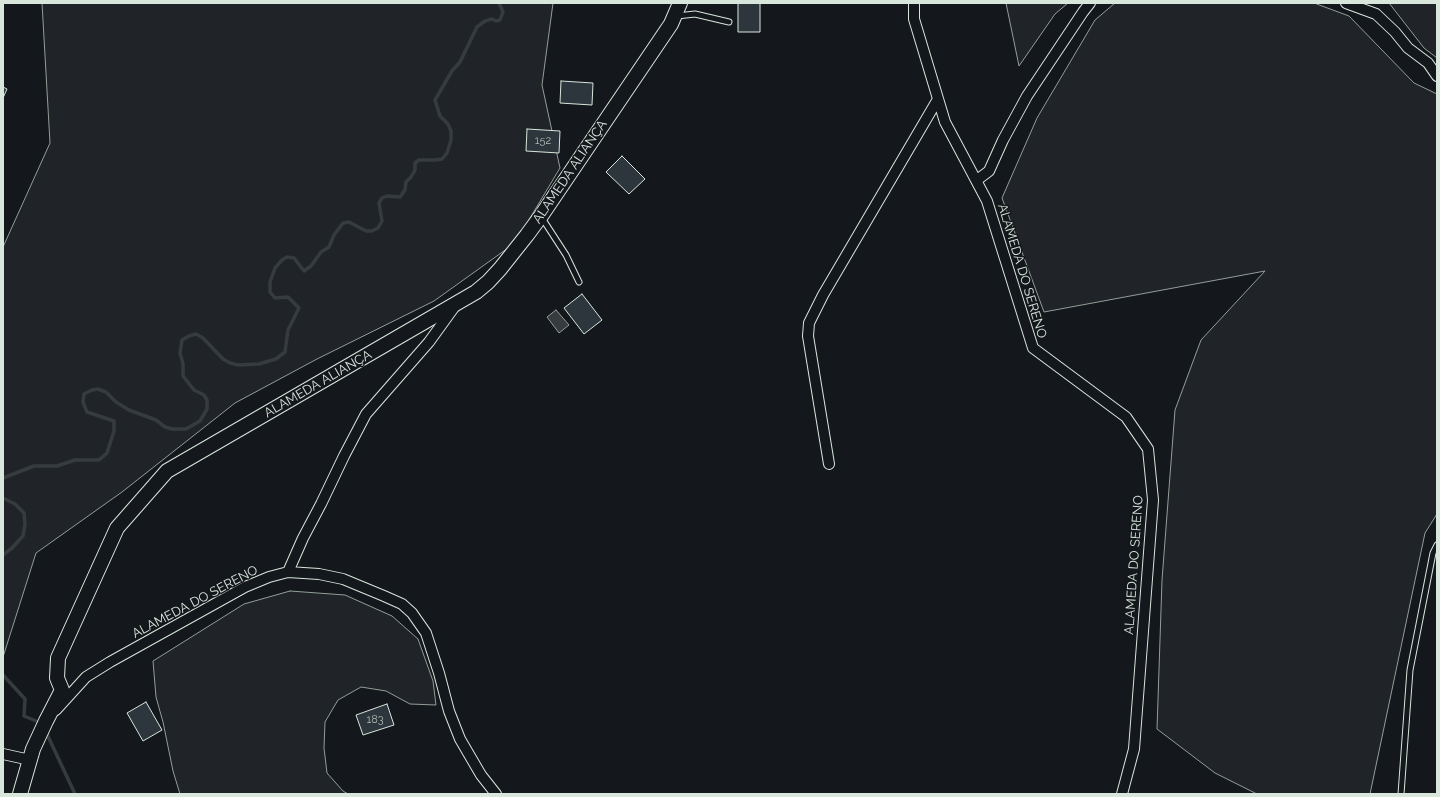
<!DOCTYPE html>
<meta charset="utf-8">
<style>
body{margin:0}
#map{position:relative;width:1440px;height:797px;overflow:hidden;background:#14181c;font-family:Raleway,sans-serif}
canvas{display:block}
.frame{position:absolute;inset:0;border:4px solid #d8e6dc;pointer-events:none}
</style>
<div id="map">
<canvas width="1440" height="797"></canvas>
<div class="frame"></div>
</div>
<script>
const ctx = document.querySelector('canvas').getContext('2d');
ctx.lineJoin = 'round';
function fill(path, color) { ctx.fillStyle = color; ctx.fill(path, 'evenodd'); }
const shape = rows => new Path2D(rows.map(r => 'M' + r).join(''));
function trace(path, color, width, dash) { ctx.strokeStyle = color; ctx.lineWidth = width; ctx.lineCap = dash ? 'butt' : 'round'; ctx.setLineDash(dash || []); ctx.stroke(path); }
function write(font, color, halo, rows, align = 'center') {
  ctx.font = font + ' Raleway,sans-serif'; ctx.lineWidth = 3; ctx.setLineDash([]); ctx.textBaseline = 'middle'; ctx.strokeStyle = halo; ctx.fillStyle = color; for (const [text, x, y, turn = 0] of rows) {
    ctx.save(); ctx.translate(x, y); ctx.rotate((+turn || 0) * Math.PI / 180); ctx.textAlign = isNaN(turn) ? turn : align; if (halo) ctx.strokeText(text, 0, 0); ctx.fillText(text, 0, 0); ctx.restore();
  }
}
const green = shape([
 [42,3,553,3,542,85,560,168,515,243,434,301,317,359,235,403,122,492,36,553,3,657,3,247,50,143,42,3],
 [1006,3,1068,3,1055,14,1019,66,1006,3],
 [1115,3,1314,3,1349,16,1414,83,1437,94,1437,514,1425,533,1370,794,1257,794,1215,773,1157,729,1162,580,1175,410,1201,340,1265,271,1044,312,1002,198,1037,118,1095,20,1115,3],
 [1389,3,1437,3,1437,58,1424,48,1389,3],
 [290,591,345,595,392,616,418,639,433,681,436,705,410,704,386,691,361,687,338,700,325,722,324,748,327,773,343,791,348,794,180,794,173,771,163,722,156,697,153,661,244,604,290,591]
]);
fill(green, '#202428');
trace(green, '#939e99', 1);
const water = shape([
 [556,310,569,325,559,333,547,317,556,310]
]);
fill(water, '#363b3e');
trace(water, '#939e99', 1);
trace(shape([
 [3,478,34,466,57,466,75,460,99,460,107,453,114,431,114,421,87,412,83,402,84,394,92,390,98,389,106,392,116,402,129,410,156,420,165,427,172,429,186,429,200,421,207,409,207,400,204,395,194,390,183,376,183,364,180,353,182,340,189,336,196,334,203,338,223,359,230,363,238,365,259,364,276,359,285,352,288,330,299,308,288,297,275,298,270,292,270,282,275,268,282,260,287,257,294,258,304,271,311,266,321,252,329,247,334,235,343,223,349,222,366,231,372,231,378,228,382,221,379,203,382,198,387,196,400,197,405,190,406,182,411,177,415,170,415,163,419,160,435,160,442,159,447,153,451,140,451,131,448,124,440,116,435,100,452,71,460,62,477,27,485,21,492,19,496,21,500,20,503,12,499,3],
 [3,498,15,504,24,513,25,524,23,536,12,548,3,555],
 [3,675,25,699,24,716,41,723],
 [46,732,75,794]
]), '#363b3e', 3.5);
const building = shape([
 [738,3,760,3,760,32,738,32,738,3],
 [561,81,593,83,592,105,560,103,561,81],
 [3,87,7,89,3,98,3,87],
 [527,129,560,131,559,153,526,151,527,129],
 [622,156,645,179,629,194,606,172,622,156],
 [582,294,602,320,584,334,564,308,582,294],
 [146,702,162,730,143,741,127,713,146,702],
 [387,704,394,725,363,735,356,715,387,704]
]);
fill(building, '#2c363c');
trace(building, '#d8e6dc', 1);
const lane = shape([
 [677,16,695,14,729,22],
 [542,218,566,255,579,282],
 [1401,794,1410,670,1433,553,1437,545]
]);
const street = shape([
 [914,3,914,19,945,122,987,201,1033,348,1126,417,1148,449,1153,500,1134,749,1122,794],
 [1346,3,1376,14,1395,32,1408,48,1428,63,1437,76],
 [977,180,989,171,1003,140,1027,96,1083,12,1090,3],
 [829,464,808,336,809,323,823,295,938,99],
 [288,572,303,538,321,504,344,456,366,414,429,342,455,306],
 [56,710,86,677,110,662,245,587,269,577,288,572,319,574,343,579,384,596,402,604,412,613,426,633,439,673,449,711,460,739,481,775,496,794],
 [3,754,30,760]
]);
const secondary = shape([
 [20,794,33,749,46,721,62,690,57,678,58,658,117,528,167,471,476,292,488,282,500,269,527,235,541,216,671,24,680,3]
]);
trace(lane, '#d8e6dc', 7);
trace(street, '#d8e6dc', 12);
trace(secondary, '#d8e6dc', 16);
trace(lane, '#14181c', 5);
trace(street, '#14181c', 10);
trace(secondary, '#14181c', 14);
write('11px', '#adbab4', null, [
 ["152",543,141],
 ["183",375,720]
]);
write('13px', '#d8e6dc', '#14181c', [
 ["ALAMEDA ALIANÇA",570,172,-56],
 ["ALAMEDA DO SERENO",1022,271,73],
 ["ALAMEDA ALIANÇA",318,384,-30],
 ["ALAMEDA DO SERENO",1134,565,-86],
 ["ALAMEDA DO SERENO",195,602,-28]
]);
</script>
